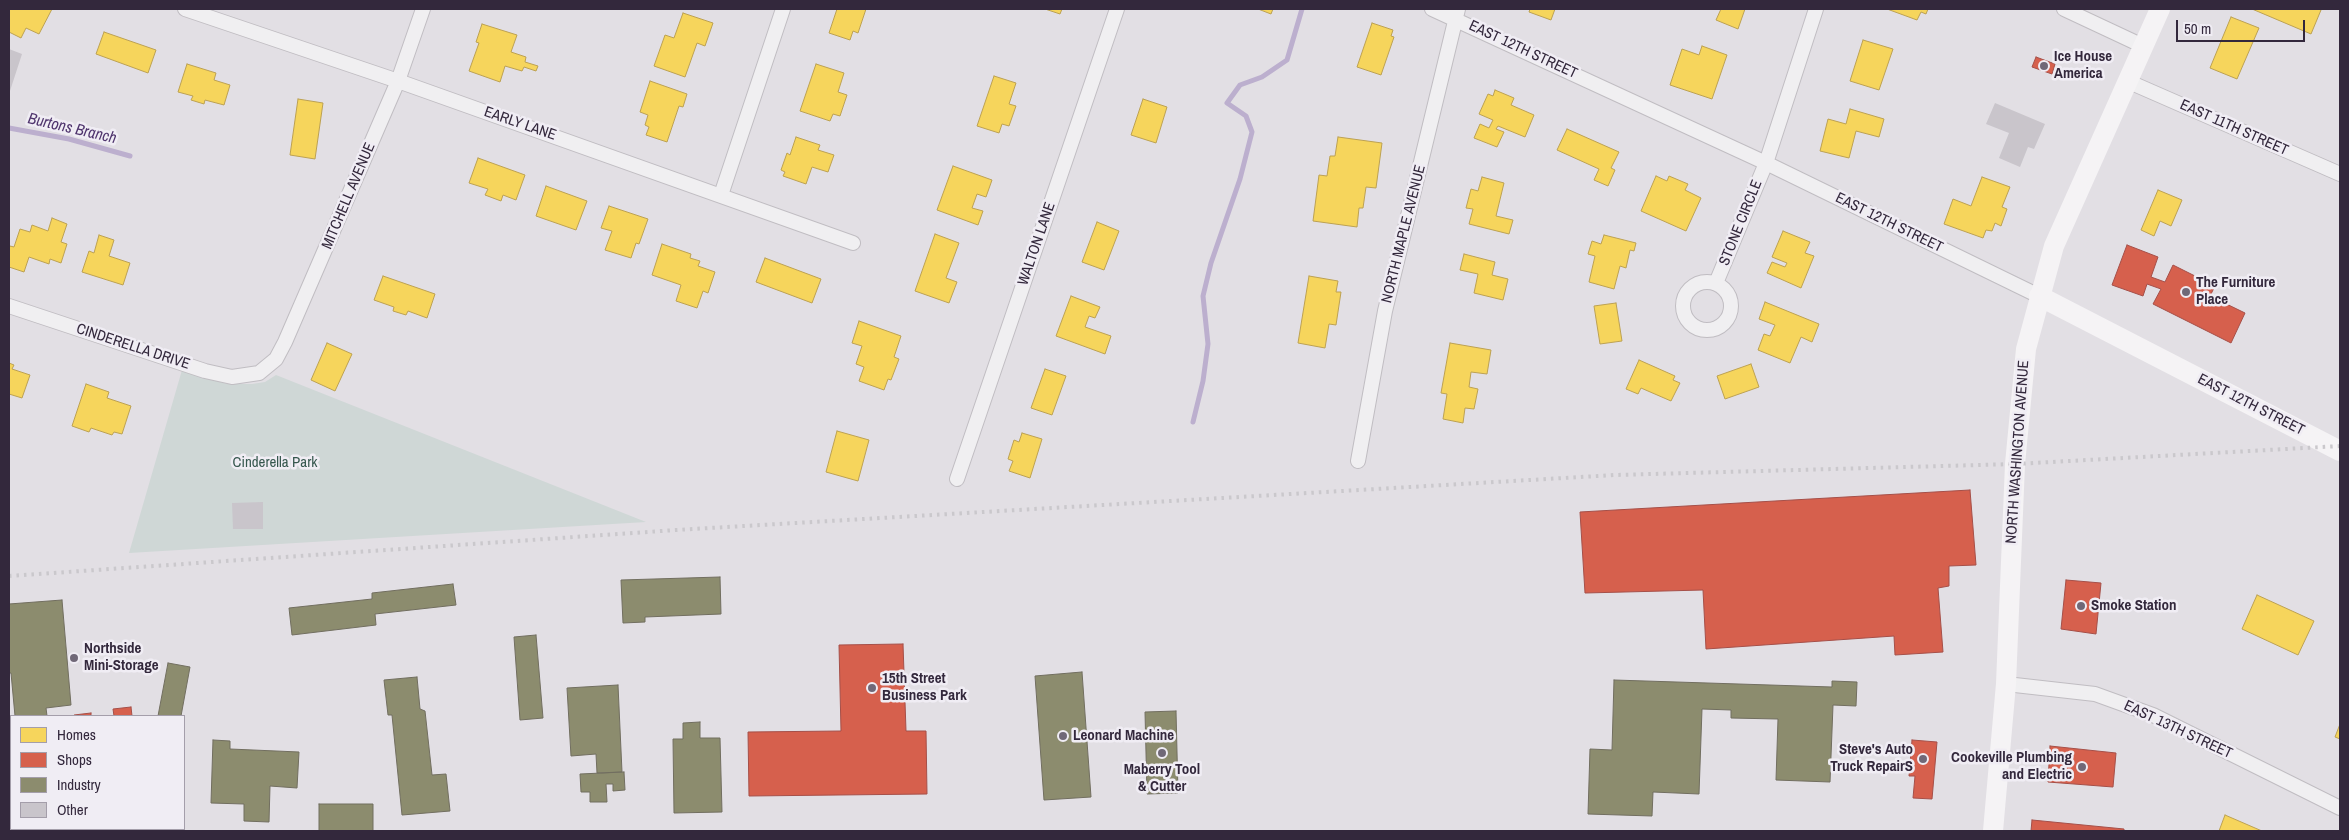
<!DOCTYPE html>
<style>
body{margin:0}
#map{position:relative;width:2349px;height:840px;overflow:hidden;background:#e2dfe4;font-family:"Archivo Narrow",sans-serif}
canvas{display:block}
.frame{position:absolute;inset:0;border:10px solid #33283c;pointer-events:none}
.legend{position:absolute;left:10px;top:715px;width:175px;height:115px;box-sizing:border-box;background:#f0edf4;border:1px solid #a49eaa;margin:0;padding:6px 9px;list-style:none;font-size:15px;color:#33283c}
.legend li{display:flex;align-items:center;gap:10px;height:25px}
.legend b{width:25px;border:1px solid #a49eaa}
.scale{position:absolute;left:2176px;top:20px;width:129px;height:22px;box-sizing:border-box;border:2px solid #33283c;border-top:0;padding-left:6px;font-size:15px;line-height:18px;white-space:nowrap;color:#33283c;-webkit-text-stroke:4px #f0edf4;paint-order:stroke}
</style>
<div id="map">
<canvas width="2349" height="840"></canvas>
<div class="frame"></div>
<ul class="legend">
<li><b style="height:14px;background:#f6d55c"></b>Homes</li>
<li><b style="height:14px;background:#d6604d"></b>Shops</li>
<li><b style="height:14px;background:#8c8c6e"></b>Industry</li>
<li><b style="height:14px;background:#c9c5cb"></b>Other</li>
</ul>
<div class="scale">50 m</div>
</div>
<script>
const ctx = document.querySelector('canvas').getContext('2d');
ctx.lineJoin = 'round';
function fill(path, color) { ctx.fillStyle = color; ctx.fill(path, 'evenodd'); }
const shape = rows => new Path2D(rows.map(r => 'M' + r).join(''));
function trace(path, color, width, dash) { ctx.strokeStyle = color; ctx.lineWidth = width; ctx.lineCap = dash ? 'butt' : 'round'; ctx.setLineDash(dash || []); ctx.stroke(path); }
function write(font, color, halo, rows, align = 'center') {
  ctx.font = font + ' "Archivo Narrow",sans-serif'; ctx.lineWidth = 5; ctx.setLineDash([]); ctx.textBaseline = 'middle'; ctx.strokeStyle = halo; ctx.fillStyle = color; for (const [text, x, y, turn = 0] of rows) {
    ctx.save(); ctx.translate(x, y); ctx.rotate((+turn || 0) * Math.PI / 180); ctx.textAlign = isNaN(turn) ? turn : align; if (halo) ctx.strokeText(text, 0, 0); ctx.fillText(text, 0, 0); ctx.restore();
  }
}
fill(shape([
 [182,370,227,384,252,384,265,382,276,375,646,522,129,553]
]), '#cfd7d6');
const homes = shape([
 [9,9,52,9,39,34,26,28,21,38,9,32,9,9],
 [837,9,866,9,858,33,853,31,850,40,829,33,837,9],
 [1045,9,1062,9,1060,14,1045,9],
 [1258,9,1273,9,1271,14,1258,9],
 [1530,9,1555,9,1551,20,1529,12,1530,9],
 [1721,9,1745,9,1738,29,1716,20,1721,9],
 [1887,9,1928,9,1926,14,1921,12,1917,20,1887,9],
 [2252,9,2318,9,2321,10,2311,34,2252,9],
 [683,13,713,23,705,46,697,43,685,77,654,66,665,35,674,38,683,13],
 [2231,17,2259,28,2237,79,2210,68,2231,17],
 [1372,23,1393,30,1391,36,1394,37,1381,75,1357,67,1372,23],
 [482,24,517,35,511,52,526,57,525,62,538,66,536,71,524,67,522,71,505,66,500,82,469,71,479,43,476,42,482,24],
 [104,32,156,50,148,73,96,54,104,32],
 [1863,40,1893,49,1879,90,1850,81,1863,40],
 [1702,46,1727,55,1712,99,1670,85,1682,49,1699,55,1702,46],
 [187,64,216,73,214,80,230,85,224,105,205,100,204,104,191,100,193,96,178,92,187,64],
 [816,64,844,73,838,92,847,95,840,116,833,114,830,121,800,111,816,64],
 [994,76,1016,83,1009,104,1016,106,1009,126,1002,124,999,133,977,126,994,76],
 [650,81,687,94,683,107,679,106,667,142,646,135,649,127,645,125,648,115,640,112,650,81],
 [1495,90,1514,98,1511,105,1534,115,1525,137,1498,126,1496,129,1504,132,1497,147,1474,138,1480,124,1489,128,1493,120,1479,114,1488,94,1493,96,1495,90],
 [298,99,323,103,315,159,290,155,298,99],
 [1143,99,1167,107,1156,143,1131,135,1143,99],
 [1850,109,1884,119,1879,137,1856,131,1849,158,1820,151,1828,119,1846,124,1850,109],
 [1567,129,1619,152,1611,168,1615,170,1608,186,1594,180,1599,169,1557,150,1567,129],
 [796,137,820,145,818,150,834,155,828,172,812,167,806,184,783,176,785,172,781,170,787,153,790,155,796,137],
 [1338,137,1382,143,1376,188,1366,187,1363,208,1359,208,1357,227,1313,221,1319,175,1327,176,1330,156,1335,156,1338,137],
 [478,158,525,175,516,200,503,195,501,201,485,195,488,189,469,183,478,158],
 [953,166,992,180,986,197,977,194,972,208,983,211,978,225,937,210,953,166],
 [1656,176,1667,181,1669,176,1688,184,1685,190,1701,198,1686,231,1641,211,1656,176],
 [1482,177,1504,183,1496,216,1513,220,1509,234,1469,224,1473,209,1466,208,1471,189,1478,191,1482,177],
 [1982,177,2010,187,2002,207,2007,209,2001,226,1995,223,1992,231,1986,230,1983,238,1944,224,1953,199,1971,206,1982,177],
 [546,186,587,201,576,230,536,216,546,186],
 [2158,190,2182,200,2171,226,2160,221,2154,236,2141,230,2158,190],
 [609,206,648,219,639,244,636,243,631,258,605,250,612,231,601,228,609,206],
 [52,218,67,224,61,242,67,244,61,263,50,259,49,264,29,257,24,272,9,267,9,249,10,246,14,247,20,229,30,232,32,225,48,231,52,218],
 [1097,222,1119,231,1104,270,1082,262,1097,222],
 [1783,231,1810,242,1805,253,1814,256,1801,288,1767,273,1772,262,1785,267,1787,263,1772,257,1783,231],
 [935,234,959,243,946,278,957,282,949,303,915,291,935,234],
 [99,235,114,240,109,256,130,263,123,285,82,272,89,251,94,253,99,235],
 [1604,235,1636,243,1634,251,1630,250,1626,268,1620,266,1614,289,1589,282,1595,256,1588,254,1592,241,1601,244,1604,235],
 [662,244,691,254,690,258,700,261,698,266,715,272,708,293,703,291,697,308,676,301,681,285,652,275,662,244],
 [1464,254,1495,262,1492,275,1508,279,1503,300,1474,293,1478,274,1460,270,1464,254],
 [765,258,821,279,812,303,756,282,765,258],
 [383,276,435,294,427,318,408,311,406,315,393,311,394,307,374,300,383,276],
 [1309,276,1338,281,1336,292,1341,292,1336,325,1329,324,1325,348,1298,343,1309,276],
 [1071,296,1100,307,1095,318,1089,316,1085,327,1111,336,1105,354,1056,336,1071,296],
 [1765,302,1819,324,1812,342,1801,337,1790,363,1758,350,1764,334,1770,336,1775,325,1759,319,1765,302],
 [1616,303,1622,341,1600,344,1594,306,1616,303],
 [859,321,901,336,894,357,899,359,891,380,888,379,884,390,859,381,864,367,856,364,862,346,852,343,859,321],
 [327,343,352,354,335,391,311,380,327,343],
 [1450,343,1491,350,1487,374,1471,372,1469,387,1478,389,1474,409,1465,408,1463,423,1443,419,1447,394,1441,393,1450,343],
 [1639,360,1675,376,1673,380,1680,383,1671,401,1641,388,1638,394,1626,389,1639,360],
 [9,363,14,365,12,369,30,375,22,398,9,394,9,363],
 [1751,364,1759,387,1725,399,1717,376,1751,364],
 [1045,369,1066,376,1052,415,1031,408,1045,369],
 [86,384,109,392,107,398,131,406,122,434,114,432,112,435,91,428,89,432,72,426,86,384],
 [837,431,869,440,858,481,826,472,837,431],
 [1022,433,1042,439,1030,478,1009,471,1013,461,1008,459,1014,440,1019,442,1022,433],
 [2257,595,2314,621,2298,655,2242,629,2257,595],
 [2340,724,2340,739,2335,737,2340,724],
 [2225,815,2262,831,2219,831,2225,815]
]);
fill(homes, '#f6d55c');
trace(homes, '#bca152', 1);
const shops = shape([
 [2036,57,2055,64,2052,74,2032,67,2036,57],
 [2127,245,2158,257,2151,277,2165,282,2173,265,2215,286,2210,296,2245,313,2231,343,2153,304,2161,289,2147,284,2143,296,2112,285,2127,245],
 [1970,490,1976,565,1949,566,1949,586,1938,588,1943,652,1895,655,1894,636,1706,649,1703,590,1585,593,1580,512,1970,490],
 [2066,580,2101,583,2096,634,2061,629,2066,580],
 [903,644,906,731,926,731,927,794,749,796,748,732,841,731,839,645,903,644],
 [131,707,132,716,114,716,113,709,131,707],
 [91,713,91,716,74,716,74,715,91,713],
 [1912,740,1937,742,1932,799,1913,798,1915,776,1909,776,1912,740],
 [2050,746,2116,753,2113,787,2048,782,2050,746],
 [11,818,11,829,53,829,9,831,9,819,11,818],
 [2032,820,2124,829,2124,831,2031,831,2032,820]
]);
fill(shops, '#d6604d');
trace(shops, '#a54f48', 1);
const industry = shape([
 [720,577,721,614,645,617,645,622,623,623,621,580,720,577],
 [453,584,456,605,375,614,376,625,292,635,289,608,372,599,372,593,453,584],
 [62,600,71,705,46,708,47,716,15,716,11,673,9,673,9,604,62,600],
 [536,635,543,718,520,720,514,637,536,635],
 [168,663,190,667,181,716,158,716,168,663],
 [1082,672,1091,797,1044,800,1035,676,1082,672],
 [417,677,420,709,425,711,432,775,446,774,450,811,402,815,392,715,388,715,384,680,417,677],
 [1614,680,1832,687,1832,681,1857,682,1856,706,1833,705,1830,782,1776,780,1778,719,1731,718,1731,710,1702,709,1699,794,1653,792,1652,816,1588,814,1590,749,1612,750,1614,680],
 [618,685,622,772,597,773,596,754,571,756,567,688,618,685],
 [1176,711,1178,793,1147,794,1145,712,1176,711],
 [700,722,700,738,720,738,722,812,674,813,673,739,683,739,683,723,700,722],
 [213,740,230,741,230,749,299,752,297,788,270,786,269,822,244,821,244,804,211,803,213,740],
 [624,772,625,790,613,791,613,784,606,784,607,802,590,802,590,792,581,792,580,774,624,772],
 [319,804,373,804,373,831,319,831,319,804]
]);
fill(industry, '#8c8c6e');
trace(industry, '#716e5f', 1);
trace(shape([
 [9,128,69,139,130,156],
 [1193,422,1203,381,1208,344,1203,296,1211,263,1240,179,1252,132,1246,116,1227,103,1240,85,1262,77,1287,60,1302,9]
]), '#bcafce', 5);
fill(shape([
 [9,49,22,54,9,94],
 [1995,103,2045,124,2034,149,2028,147,2020,167,1999,158,2009,133,1986,124],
 [263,502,263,529,233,529,232,503]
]), '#c9c5cb');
const street = shape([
 [185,9,398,81,853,243],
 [1432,9,1766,163,2039,296],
 [2064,9,2143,46],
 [2127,81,2340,174],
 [721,195,783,9],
 '1683 306a24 24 0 1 1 48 0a24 24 0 1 1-48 0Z',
 [1716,283,1766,163,1816,9],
 [9,306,205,371,232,377,259,373,276,359,285,342,398,81,423,9],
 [1358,461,1385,311,1458,9],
 [957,479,1117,9],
 [2006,684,2095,694,2153,715,2340,808]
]);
trace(street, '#c0bdc2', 16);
trace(street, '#f0eff1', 14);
trace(shape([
 [2039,296,2340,451],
 [1993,831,2006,684,2015,464,2026,349,2054,246,2160,9]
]), '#f5f3f5', 20);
trace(shape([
 [9,576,676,530,1615,475,2015,464,2340,446]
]), '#cac8cc', 4, [2.5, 5]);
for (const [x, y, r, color] of [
 [2044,66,5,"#706877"],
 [2186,292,5,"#706877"],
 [2081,606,5,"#706877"],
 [74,658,5,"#706877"],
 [872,688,5,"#706877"],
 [1063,736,5,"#706877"],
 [1162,753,5,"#706877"],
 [1923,759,5,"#706877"],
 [2082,767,5,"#706877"]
]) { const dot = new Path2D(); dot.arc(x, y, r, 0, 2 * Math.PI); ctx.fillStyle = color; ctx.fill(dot); trace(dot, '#f0edf4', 2); }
write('15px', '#33283c', '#f0edf4', [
 ["EAST 12TH STREET",1523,50,25],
 ["EARLY LANE",520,124,19],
 ["EAST 11TH STREET",2234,128,24],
 ["MITCHELL AVENUE",349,196,-67],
 ["STONE CIRCLE",1741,223,-68],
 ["EAST 12TH STREET",1889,223,26],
 ["NORTH MAPLE AVENUE",1404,234,-76],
 ["WALTON LANE",1037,244,-71],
 ["CINDERELLA DRIVE",133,347,18],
 ["EAST 12TH STREET",2251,405,27],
 ["NORTH WASHINGTON AVENUE",2018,452,-86],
 ["EAST 13TH STREET",2178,730,25]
]);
write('bold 15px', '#33283c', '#f0edf4', [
 ["Ice House",2054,57],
 ["America",2054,74],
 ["The Furniture",2196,283],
 ["Place",2196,300],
 ["Smoke Station",2091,606],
 ["Northside",84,649],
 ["Mini-Storage",84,666],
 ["15th Street",882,679],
 ["Business Park",882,696],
 ["Leonard Machine",1073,736],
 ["Steve's Auto",1913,750,"right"],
 ["Truck RepairS",1913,767,"right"],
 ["Cookeville Plumbing",2072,758,"right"],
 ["and Electric",2072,775,"right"],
 ["Maberry Tool",1162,770,"center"],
 ["& Cutter",1162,787,"center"]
], 'left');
write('15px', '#36574e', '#f0edf4', [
 ["Cinderella Park",275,463]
]);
write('italic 16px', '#4f346d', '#f0edf4', [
 ["Burtons Branch",72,129,13]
]);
</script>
